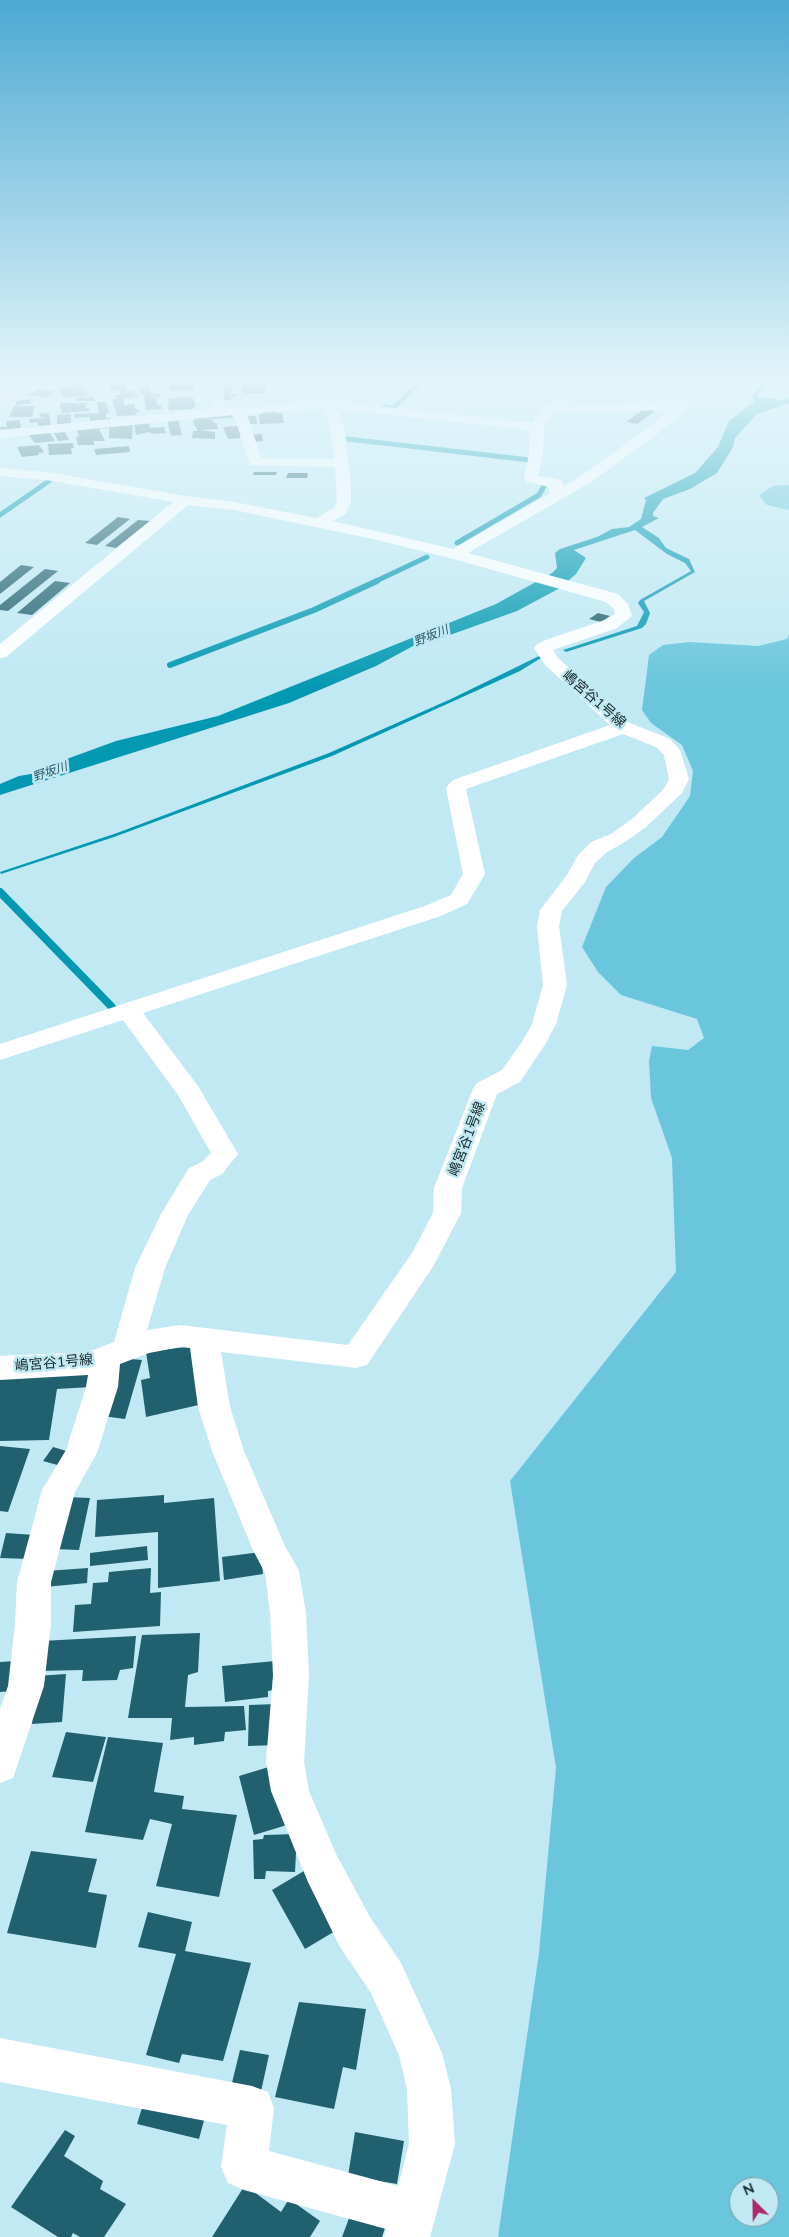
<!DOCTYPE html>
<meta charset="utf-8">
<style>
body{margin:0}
#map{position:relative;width:789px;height:2237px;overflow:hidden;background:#c1e9f4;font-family:Mulish,sans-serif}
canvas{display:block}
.north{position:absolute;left:729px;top:2177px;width:50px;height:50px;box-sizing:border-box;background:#c1e9f4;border:1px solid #7d9ba3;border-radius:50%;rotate:337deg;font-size:14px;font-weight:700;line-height:20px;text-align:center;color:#17262a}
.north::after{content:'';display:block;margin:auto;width:18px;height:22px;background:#af276a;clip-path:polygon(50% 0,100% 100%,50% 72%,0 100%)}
</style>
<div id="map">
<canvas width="789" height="2237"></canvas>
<div class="north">N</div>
</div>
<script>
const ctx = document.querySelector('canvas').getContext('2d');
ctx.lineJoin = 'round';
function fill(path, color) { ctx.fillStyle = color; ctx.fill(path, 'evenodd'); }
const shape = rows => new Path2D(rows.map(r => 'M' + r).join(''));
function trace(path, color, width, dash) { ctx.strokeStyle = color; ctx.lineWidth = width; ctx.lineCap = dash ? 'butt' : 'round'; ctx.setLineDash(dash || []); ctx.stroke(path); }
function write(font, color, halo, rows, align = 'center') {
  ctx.font = font + ' Mulish,"Noto Sans JP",sans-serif'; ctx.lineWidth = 5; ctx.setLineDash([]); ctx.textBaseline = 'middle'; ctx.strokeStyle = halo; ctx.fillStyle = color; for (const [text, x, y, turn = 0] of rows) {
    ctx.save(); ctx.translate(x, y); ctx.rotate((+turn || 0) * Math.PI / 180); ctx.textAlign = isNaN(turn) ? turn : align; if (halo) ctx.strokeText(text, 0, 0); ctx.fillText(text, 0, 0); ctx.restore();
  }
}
fill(shape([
 [789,485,789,510,767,505,759,495,773,486],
 [789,634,789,2237,498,2237,539,1953,556,1768,510,1481,676,1272,672,1158,651,1098,649,1061,652,1046,688,1050,704,1038,697,1019,621,995,598,972,582,947,606,887,634,858,662,837,690,796,693,771,682,745,651,723,642,710,649,655,663,645,689,642,758,646,787,639],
 [739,2187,769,2187,769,2217,739,2217]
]), '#69c6dc');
fill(shape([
 [766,376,771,376,764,390,758,394,759,398,771,398,781,400,789,398,789,403,757,414,735,438,733,447,717,473,690,489,663,499,653,513,653,516,659,518,642,527,659,538,666,548,689,559,695,572,644,601,650,613,646,624,642,628,566,652,563,650,637,626,644,612,638,603,640,600,691,571,685,563,667,554,635,530,574,550,586,558,576,574,560,588,517,611,433,641,415,645,376,666,289,703,0,795,0,784,19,776,31,774,53,764,116,741,218,716,496,604,552,573,557,568,555,553,560,549,597,537,612,529,629,527,641,519,646,500,644,498,695,473,718,447,729,421,755,401,752,398],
 [539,656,541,658,520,671,332,756,114,837,1,874,0,872,117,833,329,753,451,699]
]), '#0399b2');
trace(shape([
 [384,407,393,408,427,376],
 [348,439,530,460],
 [0,515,49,481],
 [457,543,539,495,544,486,542,483],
 [374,582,427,557]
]), '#0399b2', 5);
trace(shape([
 [170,665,314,610,377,581]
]), '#0399b2', 6);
trace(shape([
 [0,892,112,1007]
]), '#0399b2', 8);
fill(shape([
 [146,376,169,376,169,377,148,380],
 [185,376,213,376,214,382,199,383,198,379,200,378,186,378],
 [110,380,126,380,126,390,110,391,109,387,112,386],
 [170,380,191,380,192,382,196,382,196,385,194,385,194,390,169,391],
 [272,380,272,385,265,385,266,393,243,394,243,391,240,391,242,384,255,384,254,381],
 [232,381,231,394,237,394,237,396,231,396,231,400,222,401,221,382],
 [85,385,85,391,88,391,88,394,86,394,86,396,61,397,61,387],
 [149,386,152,394,161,394,160,397,156,397,157,405,161,405,162,409,146,410,144,398,146,394,141,394,139,387],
 [38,389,54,391,49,393,55,393,47,398,28,395],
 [133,390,134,394,137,394,138,397,123,398,124,405,134,404,135,409,138,409,139,412,136,412,137,415,117,416,112,399,117,399,116,395,120,395,119,391],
 [94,397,95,401,75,401,75,398],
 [181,397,193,398,196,407,193,407,193,409,169,410,168,399],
 [30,399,31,404,16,405,16,401],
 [97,402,106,402,109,413,106,413,106,418,110,418,110,420,90,421,90,417,74,418,75,414,99,413],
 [61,403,87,403,85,408,89,408,89,411,61,413,62,409,59,409],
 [14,406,35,406,32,417,9,417],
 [644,409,655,411,637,424,626,422],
 [262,411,276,411,276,413,282,413,284,423,260,424,259,414,262,414],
 [49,413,51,428,28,430,27,427,39,426,37,422,30,423,29,419,46,418,40,417,39,414],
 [231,413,233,418,207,419,213,420,214,423,217,423,218,429,200,430,215,432,215,439,192,438,193,431,198,431,192,421,195,421,192,417],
 [71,414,71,423,57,426,57,415],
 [246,416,256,416,257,424,247,424],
 [178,419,182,435,171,436,167,420],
 [20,420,21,430,1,432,0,427,7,427,6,421],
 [149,423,150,428,164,427,166,433,151,434,150,432,136,435,134,424],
 [133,425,132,439,109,438,109,428,99,429,105,441,93,441,95,445,78,445,76,437,79,436,76,428],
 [240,426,240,438,228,439,223,427],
 [49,431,55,441,35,443,27,433],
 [65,432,69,440,58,441,54,433],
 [262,434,263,441,249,442,248,435],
 [73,443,74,448,71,449,72,454,49,455,48,444],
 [39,445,44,452,38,453,39,455,22,457,17,447],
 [129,446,130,452,96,455,94,449],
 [254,472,277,472,276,475,253,475],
 [288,473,308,473,307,478,286,478],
 [118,517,130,519,97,545,85,543],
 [138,520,150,521,116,548,105,546],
 [21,565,34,567,0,594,0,582],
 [45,569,58,571,8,611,0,610,0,605],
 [55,581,70,583,32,615,17,613],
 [598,613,610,616,601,622,589,619],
 [193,1346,203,1404,146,1417,141,1380,150,1378,146,1352],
 [120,1358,142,1360,125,1419,102,1416],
 [93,1372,91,1387,57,1389,49,1440,0,1441,0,1376],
 [0,1446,30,1449,8,1512,0,1511],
 [53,1447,70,1452,61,1466,43,1461],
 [164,1495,164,1503,214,1498,220,1581,158,1588,158,1532,95,1537,97,1500],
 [66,1497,90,1498,79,1550,54,1549],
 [6,1533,35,1535,29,1559,0,1558],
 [147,1546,148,1560,90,1566,90,1553],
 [261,1552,263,1574,224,1580,222,1557],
 [88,1568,87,1583,45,1587,46,1571],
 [151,1568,150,1593,161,1592,160,1626,73,1632,75,1605,91,1604,93,1583,108,1582,109,1572],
 [200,1633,198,1672,188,1675,185,1707,244,1706,246,1730,225,1732,224,1741,194,1745,194,1737,170,1740,172,1718,128,1718,142,1635],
 [136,1636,133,1668,120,1670,117,1680,82,1681,83,1670,37,1671,41,1641],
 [15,1661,12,1691,0,1692,0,1662],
 [275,1661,278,1689,268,1691,268,1697,225,1702,222,1666],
 [66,1674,62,1722,32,1724,36,1676],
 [277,1704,278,1745,248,1746,249,1705],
 [66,1732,106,1737,93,1782,52,1777],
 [108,1737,163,1743,154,1792,184,1796,182,1809,237,1815,219,1897,156,1886,172,1824,150,1819,143,1840,85,1832],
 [272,1766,287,1825,254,1835,239,1776],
 [297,1834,295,1872,266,1871,265,1879,254,1879,253,1840,263,1839,264,1835],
 [31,1851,97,1859,88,1892,107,1895,96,1948,7,1933],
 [309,1868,342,1927,305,1949,272,1890],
 [148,1912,192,1922,185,1951,251,1963,223,2061,182,2054,179,2063,146,2055,176,1954,138,1947],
 [299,2002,366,2009,356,2070,343,2067,334,2109,275,2097],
 [240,2050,269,2055,260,2096,230,2091],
 [145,2098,206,2113,199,2139,137,2124],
 [65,2130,75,2136,64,2156,103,2181,100,2189,126,2204,104,2237,80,2237,73,2233,71,2237,58,2237,11,2207],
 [355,2132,404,2141,397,2184,348,2176],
 [245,2185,281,2212,289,2199,320,2221,310,2237,212,2237],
 [351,2213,385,2228,382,2237,342,2237]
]), '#21606e');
fill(shape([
 [77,376,103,376,97,380,53,388,29,387,23,383,29,379,53,380,77,376],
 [211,376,223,376,225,408,320,401,311,376,323,376,333,401,533,423,543,406,607,376,623,376,567,405,678,402,692,390,704,376,717,376,702,396,656,435,591,482,468,553,618,594,628,604,632,616,617,628,553,650,558,658,630,723,670,739,680,750,689,779,682,793,646,827,625,842,607,852,595,863,585,882,562,911,559,926,567,985,556,1024,546,1043,520,1082,497,1094,462,1188,461,1213,434,1265,367,1365,356,1368,221,1352,230,1407,244,1451,284,1544,299,1571,306,1613,309,1675,304,1762,309,1791,336,1854,370,1917,401,1963,442,2053,451,2089,455,2144,430,2237,384,2237,386,2229,244,2190,228,2183,221,2167,227,2125,0,2082,0,2038,252,2086,268,2092,274,2108,269,2151,398,2186,409,2144,407,2089,399,2055,371,1993,340,1947,308,1882,271,1791,266,1762,273,1675,270,1613,265,1573,253,1550,212,1451,198,1407,190,1348,180,1347,149,1353,120,1364,118,1387,97,1453,75,1492,51,1582,51,1624,44,1686,13,1778,0,1783,0,1709,8,1686,15,1624,17,1582,42,1490,66,1450,86,1387,88,1375,0,1380,0,1356,88,1352,114,1342,135,1268,161,1214,189,1168,202,1162,211,1153,178,1095,123,1020,0,1060,0,1044,425,906,451,895,463,874,446,788,449,784,453,780,610,725,545,665,534,648,537,644,548,639,605,620,615,614,614,609,606,602,450,558,373,539,234,510,188,505,6,657,0,658,0,644,173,502,54,481,0,476,0,468,54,473,185,496,234,502,316,518,334,508,337,502,335,467,250,465,234,415,0,438,0,430,212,409,211,376],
 [323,408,330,427,334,459,261,458,247,414,323,408],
 [336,409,530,430,529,455,524,477,527,482,549,487,549,494,453,549,332,521,345,514,351,502,351,483,344,427,336,409],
 [669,410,646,429,581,476,564,486,561,480,538,476,543,455,544,427,553,412,669,410],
 [623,734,656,747,664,755,669,779,663,790,632,819,611,834,591,842,578,855,567,875,540,910,537,926,543,985,532,1024,522,1042,502,1070,477,1083,473,1089,434,1188,433,1213,412,1253,348,1345,180,1325,147,1330,165,1268,188,1215,210,1180,222,1174,238,1154,198,1086,143,1013,441,916,467,904,485,874,466,789,623,734]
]), '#fff');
fill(shape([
 [32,376,48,376,0,404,0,394,32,376]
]), '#ffcee0');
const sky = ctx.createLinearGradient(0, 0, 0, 689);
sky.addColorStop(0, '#4ca9d2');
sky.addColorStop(0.55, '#e3f5fa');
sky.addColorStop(1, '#e3f5fa00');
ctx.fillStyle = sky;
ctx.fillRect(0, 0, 789, 689);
write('italic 12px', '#275964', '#c1e9f4', [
 ["野坂川",431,636,-22],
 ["野坂川",50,772,-19]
]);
write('14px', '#17262a', '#c1e9f4', [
 ["嶋宮谷1号線",594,699,41],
 ["嶋宮谷1号線",467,1139,-69],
 ["嶋宮谷1号線",54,1363,-5]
]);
</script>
